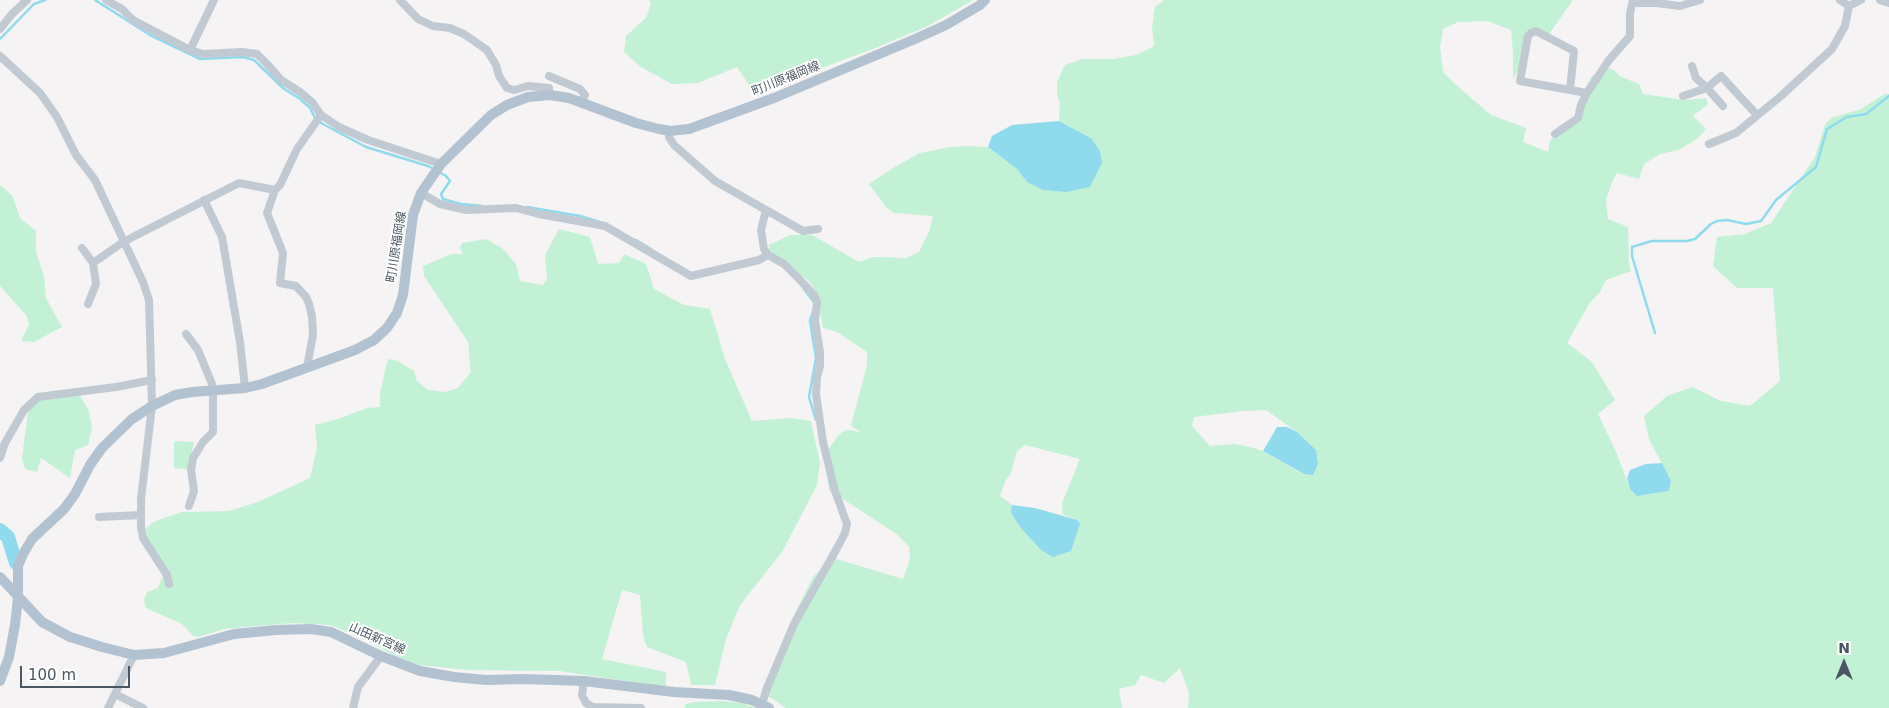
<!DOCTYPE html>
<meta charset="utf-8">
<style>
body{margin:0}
#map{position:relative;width:1889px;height:708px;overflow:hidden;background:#f5f3f3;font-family:"DejaVu Sans",sans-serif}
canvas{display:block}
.north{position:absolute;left:1819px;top:638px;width:50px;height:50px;-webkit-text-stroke:4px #fff;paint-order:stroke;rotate:0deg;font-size:14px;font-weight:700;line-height:20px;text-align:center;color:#4a5661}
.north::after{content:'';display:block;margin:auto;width:18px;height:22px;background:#4a5661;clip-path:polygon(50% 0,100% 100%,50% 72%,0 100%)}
.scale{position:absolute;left:20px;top:666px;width:110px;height:22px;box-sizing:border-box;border:2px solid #4a5661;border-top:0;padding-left:6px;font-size:15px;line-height:18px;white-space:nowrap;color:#4a5661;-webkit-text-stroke:4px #fff;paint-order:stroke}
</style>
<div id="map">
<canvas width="1889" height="708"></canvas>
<div class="north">N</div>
<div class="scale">100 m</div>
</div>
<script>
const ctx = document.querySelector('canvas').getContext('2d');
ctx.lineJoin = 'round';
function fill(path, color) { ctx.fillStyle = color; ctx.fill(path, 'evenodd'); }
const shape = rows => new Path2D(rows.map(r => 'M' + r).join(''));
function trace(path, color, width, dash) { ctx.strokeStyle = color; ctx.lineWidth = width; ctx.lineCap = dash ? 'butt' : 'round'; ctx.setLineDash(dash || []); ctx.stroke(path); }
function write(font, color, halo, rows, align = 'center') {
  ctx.font = font + ' "DejaVu Sans","Noto Sans JP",sans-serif'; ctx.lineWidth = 4; ctx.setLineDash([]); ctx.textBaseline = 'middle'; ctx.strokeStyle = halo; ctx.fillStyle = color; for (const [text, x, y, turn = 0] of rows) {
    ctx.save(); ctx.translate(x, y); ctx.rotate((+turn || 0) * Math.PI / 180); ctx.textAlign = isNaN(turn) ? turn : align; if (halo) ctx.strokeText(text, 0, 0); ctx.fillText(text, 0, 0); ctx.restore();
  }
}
fill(shape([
 [649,0,973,0,928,26,873,49,754,93,737,67,698,83,672,84,641,67,624,52,626,36,646,18,651,4],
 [1164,0,1573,0,1549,34,1535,29,1526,32,1522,62,1513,80,1513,52,1511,30,1487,21,1458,22,1443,29,1440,47,1443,72,1456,85,1491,115,1526,128,1523,142,1548,152,1550,140,1566,130,1577,114,1578,101,1592,76,1606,68,1614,70,1619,76,1639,84,1643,94,1684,100,1706,98,1708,104,1693,116,1706,129,1697,139,1678,150,1660,154,1644,164,1639,179,1617,173,1612,182,1606,199,1608,219,1628,227,1629,263,1631,271,1606,280,1600,292,1589,304,1567,343,1592,362,1615,400,1598,414,1617,454,1630,489,1637,496,1669,491,1671,481,1649,439,1644,416,1667,396,1693,387,1721,401,1750,406,1780,381,1773,288,1737,288,1713,266,1717,237,1745,234,1771,223,1815,157,1825,125,1831,118,1861,109,1884,94,1889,94,1889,708,1188,708,1189,693,1180,668,1164,683,1141,675,1135,685,1119,689,1122,708,786,708,761,691,783,643,792,619,813,577,833,558,903,579,910,559,909,547,898,535,829,490,824,456,837,437,842,432,847,430,861,432,851,426,867,365,867,352,837,332,823,328,820,313,819,300,816,291,809,281,770,254,769,245,790,235,812,235,859,262,874,257,906,258,919,252,929,232,933,216,894,213,886,207,869,184,893,168,920,153,950,147,971,146,988,147,1017,169,1027,182,1091,138,1059,121,1060,104,1057,96,1057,82,1065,65,1083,59,1113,59,1136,55,1154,46,1152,27,1155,7],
 [1266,410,1297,432,1316,450,1303,474,1263,451,1250,447,1235,444,1210,446,1192,426,1194,417,1243,411],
 [1025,445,1080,459,1062,503,1063,515,1077,520,1012,513,1012,505,1000,496,1005,482,1011,473,1017,451],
 [0,185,12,195,20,218,36,231,36,252,44,276,46,298,62,327,34,342,21,341,29,325,26,315,0,286],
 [559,229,590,237,598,264,619,263,624,254,646,264,654,289,684,305,710,309,725,359,752,421,792,418,811,421,820,463,817,485,782,552,740,605,726,639,715,685,691,685,686,662,647,647,643,635,640,595,622,590,602,659,666,672,666,687,559,671,467,670,419,665,391,654,362,638,330,625,293,623,255,626,224,629,199,637,193,636,182,624,146,608,144,600,147,592,158,588,164,572,147,538,146,529,153,522,182,512,229,511,258,502,310,478,317,448,315,425,338,419,367,408,380,407,380,394,386,366,388,359,398,361,414,371,417,381,428,390,445,392,458,388,471,372,468,342,424,276,423,266,451,254,463,254,460,248,462,243,486,239,502,248,516,264,520,281,543,285,547,279,545,255],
 [79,394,89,411,92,429,88,445,75,450,70,478,41,458,37,472,25,469,22,458,29,403,42,397],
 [174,441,194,442,188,469,174,468],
 [722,701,741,703,758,708,684,708,686,704,695,702]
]), '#c3f1d5');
fill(shape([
 [1059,121,1091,138,1100,151,1102,163,1090,187,1067,192,1043,190,1027,182,1017,169,988,147,992,136,1012,125],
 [1277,427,1287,427,1297,432,1316,450,1318,464,1313,475,1304,474,1263,451],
 [1662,463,1671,481,1669,491,1637,496,1630,489,1627,478,1630,470,1646,464],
 [1012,505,1035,508,1077,520,1080,524,1071,551,1053,557,1041,550,1021,528,1011,513]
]), '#90daee');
trace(shape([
 [95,0,150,35,200,59,243,57,254,60,284,89,299,98,310,108,315,118,321,123,366,147,428,166,434,169],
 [0,39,34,4,45,0],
 [439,172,446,176,450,181,441,194,443,199,461,204,482,206],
 [527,207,580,216,600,222],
 [636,240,651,249],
 [804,289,813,301],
 [813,311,810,321,816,358,809,397,816,420],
 [1655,333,1632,256,1632,247,1652,241,1687,241,1695,239,1711,224,1717,221,1727,220,1746,224,1761,221,1776,200,1816,167,1827,129,1847,117,1866,114,1889,96]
]), '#90daee', 2.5);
trace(shape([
 [0,530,8,537,16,563]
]), '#90daee', 14);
trace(shape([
 [106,0,122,9,133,20,190,50,203,54,242,52,257,54,267,64,281,80,300,92,312,102,321,115,339,127,368,140,441,164],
 [400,0,418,19,433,26,450,28,464,34,487,50,496,65,499,76,507,88,514,90,528,86,549,88,550,95],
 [1840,0,1849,6],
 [1880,0,1889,3],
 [1849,6,1861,0],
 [0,29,12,14,27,0],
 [190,50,214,0],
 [0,56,40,93,57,117,76,155,95,180,143,282,149,300,152,406,141,499,141,527,143,538,167,575,169,584],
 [549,76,580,89,585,95,581,103],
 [1570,90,1574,51,1536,31,1531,33,1528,36,1520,81,1570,90,1587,93,1609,60,1630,36,1630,13,1633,0,1638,3,1656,3,1680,6,1700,0],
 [1683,96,1707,88,1696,78,1692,66],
 [1723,106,1707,88,1721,76,1757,115],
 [670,131,669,137,674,145,715,181,803,231,818,229],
 [1555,134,1578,118,1581,105,1587,93],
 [1709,144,1736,133,1781,96,1832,49,1845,26,1849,6],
 [421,193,440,204,466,210,516,208,539,214,605,226,691,276,759,260,768,255],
 [204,200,222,237,240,342,245,388],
 [82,248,93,263],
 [88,304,96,284,93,263,123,242,239,183,275,190],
 [186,334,198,350,212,384,213,391,213,432,203,442,193,458,191,470,194,491,189,506],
 [307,367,313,335,312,316,309,304,306,297,296,286,280,283,283,253,267,213,275,190,280,185,297,149,321,115],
 [0,458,5,443,24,410,38,397,116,387,152,380],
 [99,517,141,515],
 [584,681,582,695,586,703,593,707,641,708],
 [115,694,143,708],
 [762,704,767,688,794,624,836,550,845,533,847,524,835,491,823,442,816,394,817,377,820,366,820,352,815,321,817,302,814,295,801,281,784,264,768,255,764,249,761,230,766,210],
 [108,708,134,655],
 [353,708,358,687,381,656]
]), '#c1cad2', 8);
trace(shape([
 [0,577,42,622,70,637,102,647,134,655,164,653,234,634,276,630,311,629,331,632,381,656,420,671,454,677,486,680,524,679,584,681,674,692,729,695,752,700,769,708],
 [0,681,9,657,15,625,18,598,18,566,23,554,32,539,64,509,75,494,90,465,102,448,132,419,152,406,175,395,192,392,245,388,262,384,355,350,374,340,387,328,397,313,403,295,413,215,421,193,441,164,491,115,507,105,528,97,550,95,569,98,636,123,659,129,670,131,689,129,774,98,915,39,946,25,980,5,985,0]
]), '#b3c2d1', 10);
write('12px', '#4a5661', '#fff', [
 ["町川原福岡線",786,79,-22],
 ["町川原福岡線",397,247,-81],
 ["山田新宮線",377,639,24]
]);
</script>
